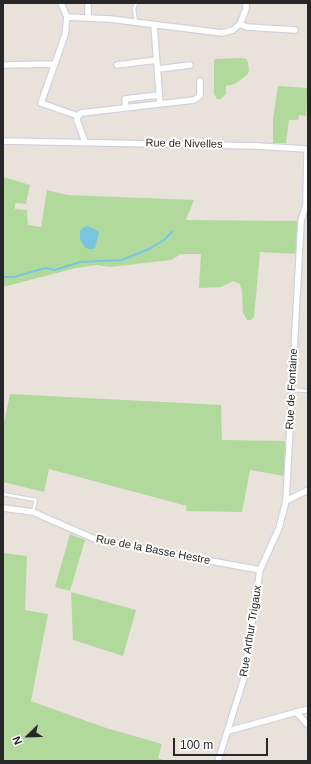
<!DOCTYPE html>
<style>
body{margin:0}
#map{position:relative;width:311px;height:764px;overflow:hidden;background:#e8e2da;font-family:Helvetica,sans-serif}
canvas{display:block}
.frame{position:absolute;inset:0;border:4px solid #272727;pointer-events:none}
.north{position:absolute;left:8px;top:716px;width:40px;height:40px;-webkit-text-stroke:3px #fff;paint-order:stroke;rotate:247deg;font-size:11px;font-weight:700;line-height:16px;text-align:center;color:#272727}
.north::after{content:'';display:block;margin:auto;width:14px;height:18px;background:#272727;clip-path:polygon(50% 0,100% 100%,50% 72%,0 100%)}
.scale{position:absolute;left:173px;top:738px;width:95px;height:18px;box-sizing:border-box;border:2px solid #272727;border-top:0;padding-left:5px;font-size:12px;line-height:14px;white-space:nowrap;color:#272727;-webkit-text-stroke:3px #fff;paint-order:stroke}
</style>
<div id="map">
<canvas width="311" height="764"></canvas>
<div class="frame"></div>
<div class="north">N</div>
<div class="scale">100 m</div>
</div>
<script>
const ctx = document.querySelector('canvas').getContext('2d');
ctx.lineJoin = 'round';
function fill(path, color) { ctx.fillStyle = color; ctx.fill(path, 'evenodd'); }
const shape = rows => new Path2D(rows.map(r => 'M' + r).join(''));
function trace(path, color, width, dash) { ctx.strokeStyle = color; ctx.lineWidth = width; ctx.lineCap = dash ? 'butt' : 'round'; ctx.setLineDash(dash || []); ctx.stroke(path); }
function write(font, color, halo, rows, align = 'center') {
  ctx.font = font + ' Helvetica,sans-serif'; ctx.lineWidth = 4; ctx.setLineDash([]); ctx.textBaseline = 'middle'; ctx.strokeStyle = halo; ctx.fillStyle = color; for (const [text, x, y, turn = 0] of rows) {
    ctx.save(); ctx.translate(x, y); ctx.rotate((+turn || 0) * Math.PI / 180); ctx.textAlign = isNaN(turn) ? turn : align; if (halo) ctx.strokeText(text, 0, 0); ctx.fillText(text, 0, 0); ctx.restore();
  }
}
fill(shape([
 [242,58,246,59,248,63,249,70,248,74,235,84,226,86,226,94,221,99,217,99,214,94,214,61,215,59],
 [278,86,308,88,306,116,299,115,298,120,289,120,286,143,273,143,273,119],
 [3,177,30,185,26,204,15,203,15,209,27,210,28,225,41,227,47,190,67,195,194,200,186,220,301,221,299,254,260,252,254,317,251,320,247,320,243,313,242,291,240,284,233,281,221,287,199,288,201,254,181,254,171,260,110,267,97,265,76,268,3,287],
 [10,394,221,405,222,440,285,441,284,476,250,470,242,512,186,511,187,506,49,469,44,492,3,482,3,428],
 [70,534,85,540,70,591,55,587],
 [3,553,27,556,25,610,48,614,31,701,103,727,162,744,158,758,166,761,3,761],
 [71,592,136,610,123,656,73,640]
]), '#b1d99c');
fill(shape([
 [88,226,99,232,95,248,91,249,85,248,80,239,80,231,84,227]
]), '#77c5e0');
trace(shape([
 [3,277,14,277,45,268,55,270,80,262,122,260,151,248,165,239,172,232]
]), '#77c5e0', 2);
const lane = shape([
 [136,3,134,9,136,22],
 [293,390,308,391],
 [3,494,36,500,33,511]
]);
const street = shape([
 [61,3,67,17,88,18,88,3],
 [67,17,65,35,41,103,78,116],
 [88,18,110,19,222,33,233,30,240,24,246,9,246,3],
 [240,24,247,27,295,30],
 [154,25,160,104],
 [3,65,54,64],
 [117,65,156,60],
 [158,69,190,65],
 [126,108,125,99,159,95],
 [3,141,257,146,306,149,307,151,306,204,301,221,286,501,279,528,260,570,244,678,218,761],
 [85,142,77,120,78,116,81,113,194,100,200,96,200,81],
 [286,501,308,490],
 [3,508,33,512,97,540,260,570],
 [296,712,308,725],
 [228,731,308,709]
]);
trace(lane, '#cfd2de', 4.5);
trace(street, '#cfd2de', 8);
trace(lane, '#fff', 2.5);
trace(street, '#fff', 5.5);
write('11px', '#272727', '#fff', [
 ["Rue de Nivelles",184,144,1],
 ["Rue de Fontaine",292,389,-87],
 ["Rue de la Basse Hestre",153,550,11],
 ["Rue Arthur Trigaux",251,631,-81]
]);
</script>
